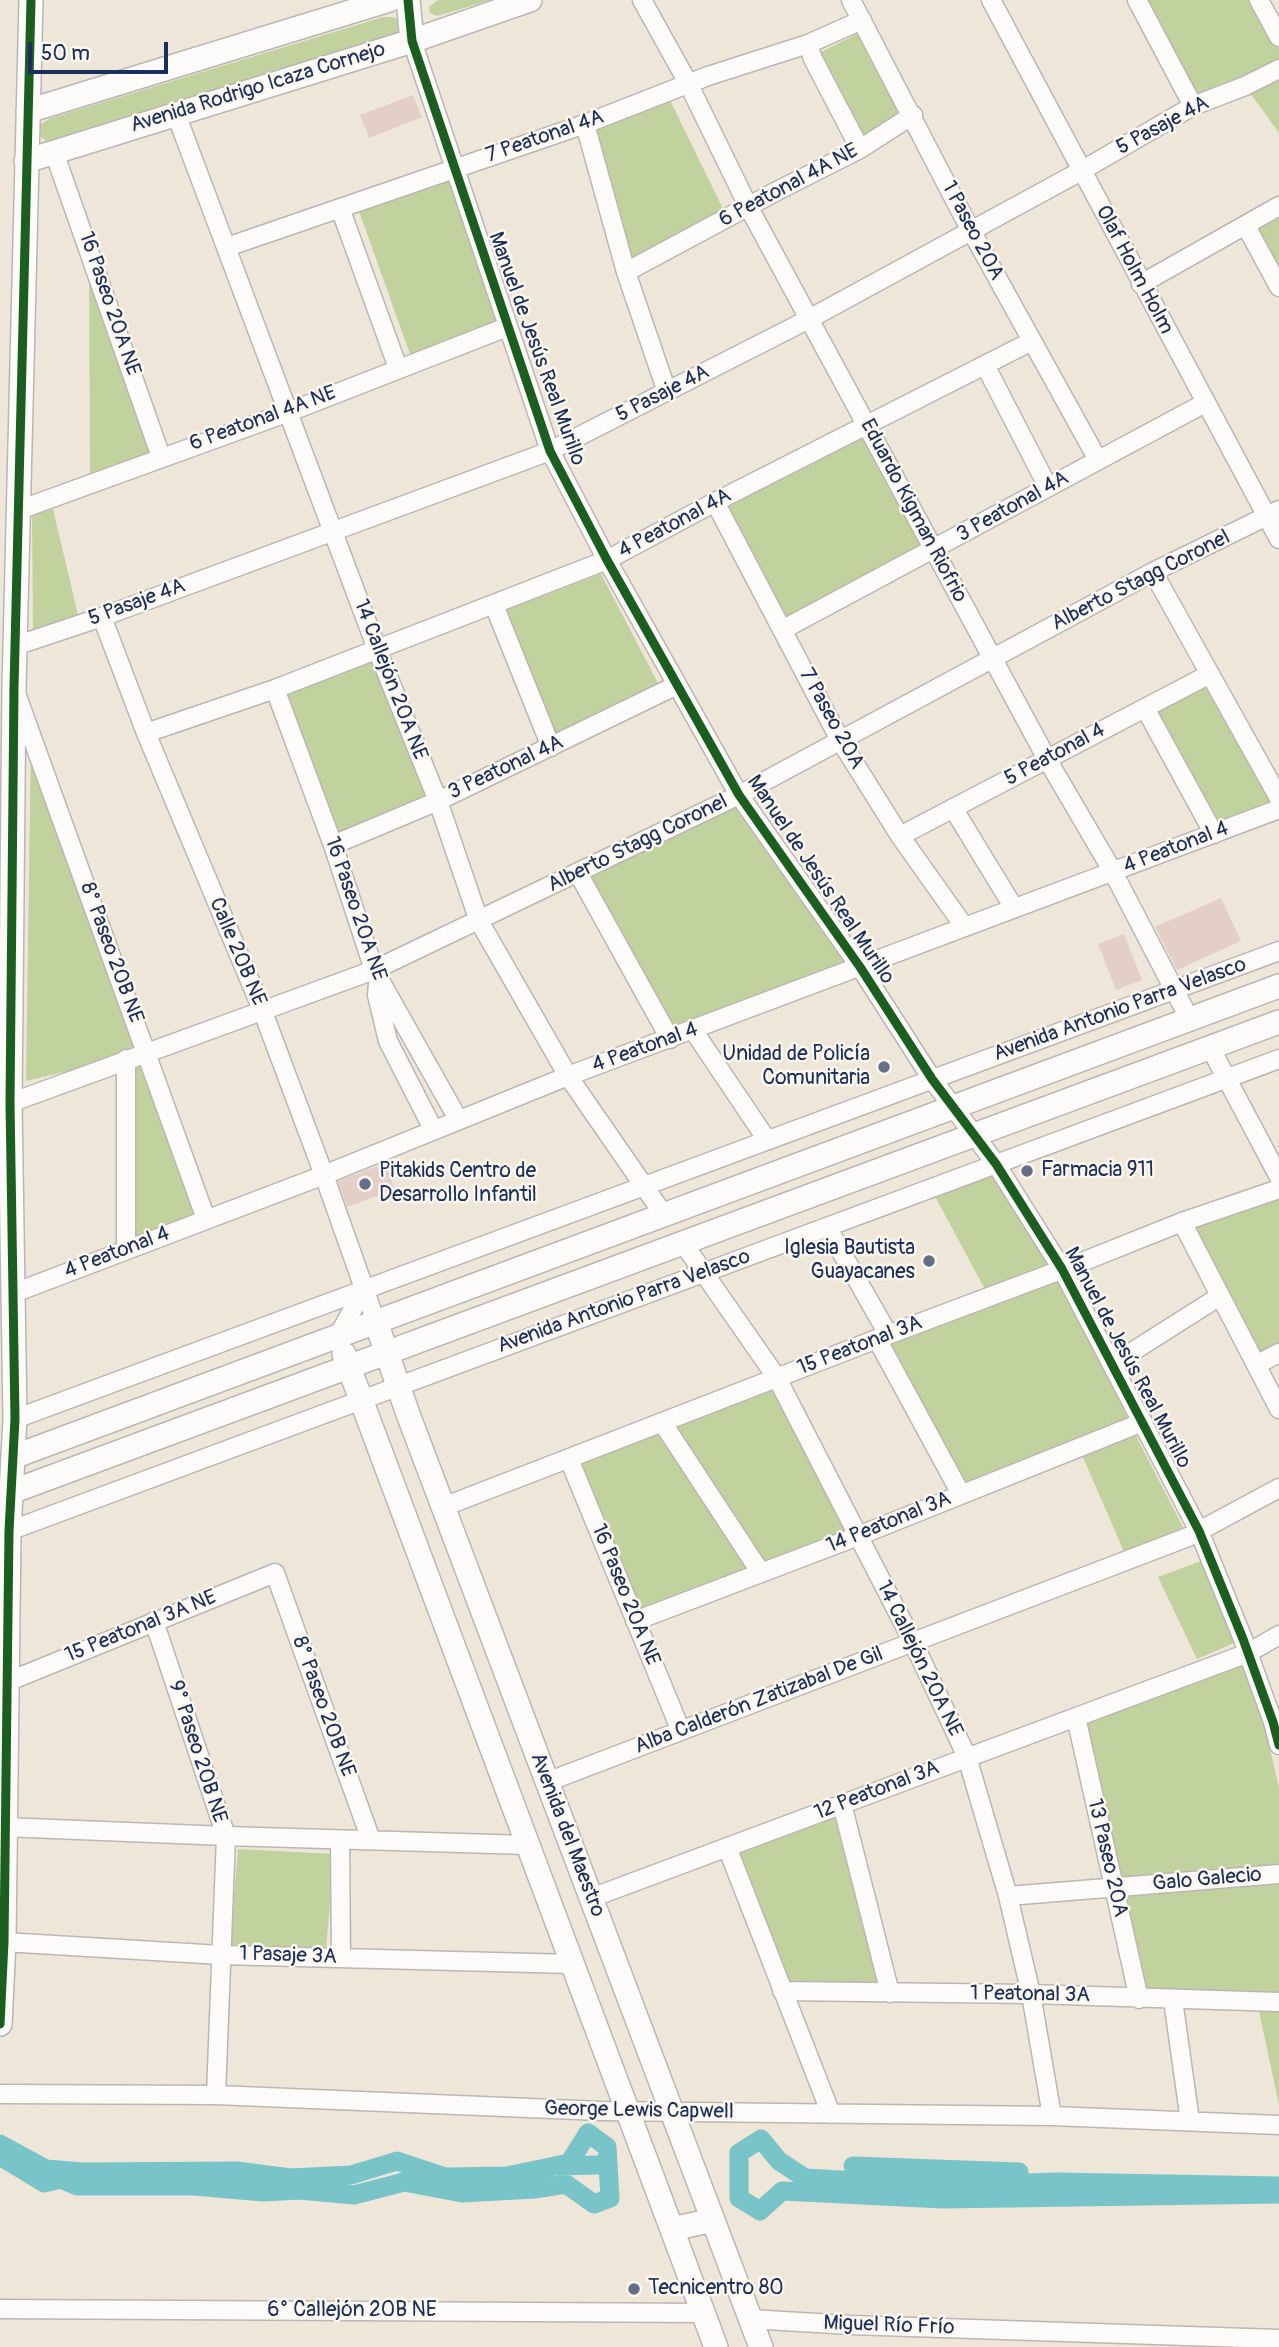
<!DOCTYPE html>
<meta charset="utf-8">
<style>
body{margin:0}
#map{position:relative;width:1279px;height:2347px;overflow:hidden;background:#efe6da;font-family:Pangolin,sans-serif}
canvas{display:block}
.scale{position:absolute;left:28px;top:42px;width:140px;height:32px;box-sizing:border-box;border:4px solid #1b2f5e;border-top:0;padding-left:9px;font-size:21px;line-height:24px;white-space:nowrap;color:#1b2f5e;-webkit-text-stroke:5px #fbf7ec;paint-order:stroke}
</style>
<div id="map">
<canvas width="1279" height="2347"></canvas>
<div class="scale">50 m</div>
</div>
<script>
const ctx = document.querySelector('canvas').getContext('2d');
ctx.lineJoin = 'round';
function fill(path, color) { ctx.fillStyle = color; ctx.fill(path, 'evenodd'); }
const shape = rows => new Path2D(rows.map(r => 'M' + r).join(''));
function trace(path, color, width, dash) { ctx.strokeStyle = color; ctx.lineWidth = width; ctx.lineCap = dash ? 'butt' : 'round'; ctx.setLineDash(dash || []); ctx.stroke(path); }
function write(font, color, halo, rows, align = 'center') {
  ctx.font = font + ' Pangolin,sans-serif'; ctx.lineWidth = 5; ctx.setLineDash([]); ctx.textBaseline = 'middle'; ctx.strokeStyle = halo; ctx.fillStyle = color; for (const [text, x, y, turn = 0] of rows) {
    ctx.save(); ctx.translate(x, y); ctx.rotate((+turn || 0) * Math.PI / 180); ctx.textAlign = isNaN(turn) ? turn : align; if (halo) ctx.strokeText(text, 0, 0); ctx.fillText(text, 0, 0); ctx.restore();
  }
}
fill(shape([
 [438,0,491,0,437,16,430,13,429,7],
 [1141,0,1249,0,1279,49,1279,133,1245,86,1193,106],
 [383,17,393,17,402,22,401,31,395,36,55,141,46,141,40,136,38,126,51,118],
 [859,33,913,116,859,146,813,56],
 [668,96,727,217,626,271,587,126],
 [449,179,498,325,411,357,359,211],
 [1279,206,1279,287,1246,226],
 [89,261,157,453,90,476],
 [866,425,934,550,782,630,715,502],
 [53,509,79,619,33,632,32,515],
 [601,574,659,685,549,740,494,614],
 [377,649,438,801,333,845,275,689],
 [1210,674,1279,809,1214,834,1145,708],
 [31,736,206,1218,127,1249,126,1060,136,1055,26,1081],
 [739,795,860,967,670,1039,578,873],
 [996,1164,1062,1269,1132,1428,1188,1537,1128,1561,1079,1448,961,1494,878,1340,989,1297,930,1187],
 [1279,1189,1279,1353,1256,1365,1182,1222],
 [776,1379,857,1534,635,1620,569,1459],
 [1201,1561,1241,1640,1197,1659,1158,1577],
 [1248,1653,1279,1788,1279,2105,1257,2002,1139,1999,1076,1717],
 [842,1804,890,1993,782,1991,727,1847],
 [238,1849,334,1854,326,1950,230,1947]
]), '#c1d29e');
trace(shape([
 [0,2144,46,2169,83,2172,236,2171,291,2178,351,2175,397,2161,445,2177,507,2176,569,2163,588,2133,607,2147,610,2198,594,2204,566,2184,534,2189,462,2193,404,2182,354,2195,299,2190,263,2192,194,2186,77,2186,61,2179,44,2183,0,2156],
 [557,2166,598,2165],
 [853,2166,1019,2172],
 [1279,2186,1056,2182,945,2186,805,2178,779,2161,761,2139,739,2153,739,2198,760,2211,782,2191,942,2199,1279,2194]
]), '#79c4c8', 19);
fill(shape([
 [413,95,422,117,369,138,360,115],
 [1221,898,1241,941,1177,970,1155,927],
 [1124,934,1142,980,1116,990,1098,944],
 [385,1163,395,1189,347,1207,338,1181]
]), '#e3cec8');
const minor = shape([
 [642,0,688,83,748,206,1047,759,1113,872,1190,1020],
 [851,0,962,214,1098,460],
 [991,0,1279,539],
 [1137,0,1193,106],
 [1259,0,1279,37],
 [412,41,550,451,607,560,739,795,860,967,932,1079,996,1164,1062,1269,1199,1531,1243,1639,1273,1722,1279,1745],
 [808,44,813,59,860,149],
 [176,114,377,649,438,801,479,921,568,1076,664,1215],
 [585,124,626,272,667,392],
 [54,152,161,457],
 [340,208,398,368],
 [1246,226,1279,287],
 [227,247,585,124,708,76,808,44,862,20],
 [626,272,775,192,860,149,913,115],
 [1141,284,1279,206],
 [985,365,1048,487],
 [715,502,840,740,900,836,964,926],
 [19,510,289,412,507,327],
 [1153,572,1279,798],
 [494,605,551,747],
 [102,617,146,733,263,1012,324,1175,376,1322],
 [782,630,1205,403],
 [15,646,102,617,550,451,809,319,1081,171,1193,106,1245,86,1279,69],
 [275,689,333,845,374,970,458,1119],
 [17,696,206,1219],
 [1145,708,1214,834],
 [146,733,275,689,607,560,715,502,1032,341],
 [953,808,1014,908],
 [900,836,1210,674],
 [333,845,438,801,677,685],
 [578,873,670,1039],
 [378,984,377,995,388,1041,433,1129],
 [693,1030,767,1140],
 [1210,1047,1279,1177],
 [126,1059,126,1249],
 [10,1103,374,970,739,795,1153,572,1279,510],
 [1182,1222,1279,1409],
 [827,1227,888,1334],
 [683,1243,777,1378,913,1642,967,1757,1008,1896,1031,1994,1052,2116],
 [14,1293,324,1175,568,1076,1279,809],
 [338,1336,364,1289],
 [877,1339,961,1494],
 [1113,1364,1220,1296],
 [1256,1365,1279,1353],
 [15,1419,1279,951],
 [662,1422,761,1573],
 [569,1459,681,1731],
 [443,1507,877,1339,1082,1262,1182,1222,1279,1189],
 [9,1531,1279,1059],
 [154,1621,226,1836,216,2095],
 [635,1621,858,1536,1143,1422],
 [7,1682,275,1573,371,1840],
 [1076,1717,1139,1999],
 [547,1782,1188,1537,1279,1488],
 [842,1804,890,1993],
 [4,1827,226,1836,527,1845],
 [340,1840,341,1958],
 [727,1847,831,2114],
 [1008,1896,1279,1874],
 [591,1898,1248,1653,1279,1635],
 [4,1942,221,1955,572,1964],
 [782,1991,1031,1994,1279,2002],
 [1173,2000,1190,2121],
 [0,2094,216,2095,601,2111,1052,2116,1279,2125],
 [0,2309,704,2313],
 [750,2319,850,2325,1279,2339]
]);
const tertiary = shape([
 [408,0,412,41],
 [28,111,389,0],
 [26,161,412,41,530,0],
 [376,1322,408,1414,761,2347],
 [344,1354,716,2347],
 [13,1457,1279,986],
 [11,1492,1279,1022],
 [0,2024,4,1942,9,1531,15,1419,10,1103,14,687,31,0],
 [672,2229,713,2220]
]);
trace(minor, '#bab6b3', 21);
trace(tertiary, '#bab6b3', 26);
trace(minor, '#fdfbf9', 18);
trace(tertiary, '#fdfbf9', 23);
trace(shape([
 [408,0,412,41,550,451,607,560,739,795,860,967,932,1079,996,1164,1062,1269,1199,1531,1243,1639,1273,1722,1279,1745],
 [0,2024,4,1942,9,1531,15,1419,10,1103,14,687,31,0]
]), '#1b5e20', 9);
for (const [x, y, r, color] of [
 [884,1067,7,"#656f89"],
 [1027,1171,7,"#656f89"],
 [365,1184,7,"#656f89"],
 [929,1261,7,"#656f89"],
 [634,2289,7,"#656f89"]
]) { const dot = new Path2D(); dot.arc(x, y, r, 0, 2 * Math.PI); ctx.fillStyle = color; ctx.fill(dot); trace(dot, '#fbf7ec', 2.5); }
write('21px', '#1b2f5e', '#fbf7ec', [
 ["Avenida Rodrigo Icaza Cornejo",258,88,-17],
 ["5 Pasaje 4A",1163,126,-28],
 ["7 Peatonal 4A",545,137,-19],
 ["6 Peatonal 4A NE",789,186,-28],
 ["1 Paseo 20A",972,231,62],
 ["Olaf Holm Holm",1134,270,62],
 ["16 Paseo 20A NE",109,304,71],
 ["Manuel de Jesús Real Murillo",536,349,70],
 ["5 Pasaje 4A",663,394,-27],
 ["6 Peatonal 4A NE",263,419,-20],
 ["3 Peatonal 4A",1013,507,-29],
 ["Eduardo Kigman Riofrio",913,511,62],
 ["4 Peatonal 4A",675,524,-28],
 ["Alberto Stagg Coronel",1141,581,-27],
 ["5 Pasaje 4A",137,603,-20],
 ["14 Callejón 20A NE",390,680,69],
 ["7 Paseo 20A",831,719,61],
 ["5 Peatonal 4",1055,755,-28],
 ["3 Peatonal 4A",506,768,-25],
 ["Alberto Stagg Coronel",638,844,-26],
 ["4 Peatonal 4",1176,848,-21],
 ["Manuel de Jesús Real Murillo",820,880,56],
 ["16 Paseo 20A NE",355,909,71],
 ["Calle 20B NE",237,952,67],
 ["8° Paseo 20B NE",111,953,70],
 ["Avenida Antonio Parra Velasco",1120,1010,-20],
 ["4 Peatonal 4",645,1048,-20],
 ["4 Peatonal 4",117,1253,-21],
 ["Avenida Antonio Parra Velasco",624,1302,-20],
 ["15 Peatonal 3A",860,1346,-21],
 ["Manuel de Jesús Real Murillo",1127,1358,62],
 ["14 Peatonal 3A",889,1523,-22],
 ["16 Paseo 20A NE",625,1595,68],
 ["15 Peatonal 3A NE",141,1627,-22],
 ["14 Callejón 20A NE",919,1659,64],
 ["Alba Calderón Zatizabal De Gil",759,1701,-21],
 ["8° Paseo 20B NE",323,1707,70],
 ["9° Paseo 20B NE",197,1752,72],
 ["12 Peatonal 3A",877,1791,-21],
 ["Avenida del Maestro",567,1835,69],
 ["13 Paseo 20A",1107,1858,77],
 ["Galo Galecio",1207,1880,-5],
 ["1 Pasaje 3A",288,1956,2],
 ["1 Peatonal 3A",1030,1995,1],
 ["George Lewis Capwell",639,2111,1],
 ["6° Callejón 20B NE",352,2311],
 ["Miguel Río Frío",889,2326,2]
]);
write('21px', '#1b2f5e', '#fbf7ec', [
 ["Unidad de Policía",870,1055,"right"],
 ["Comunitaria",870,1079,"right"],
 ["Farmacia 911",1041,1171],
 ["Pitakids Centro de",379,1172],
 ["Desarrollo Infantil",379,1196],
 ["Iglesia Bautista",915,1249,"right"],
 ["Guayacanes",915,1273,"right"],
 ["Tecnicentro 80",648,2289]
], 'left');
</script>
